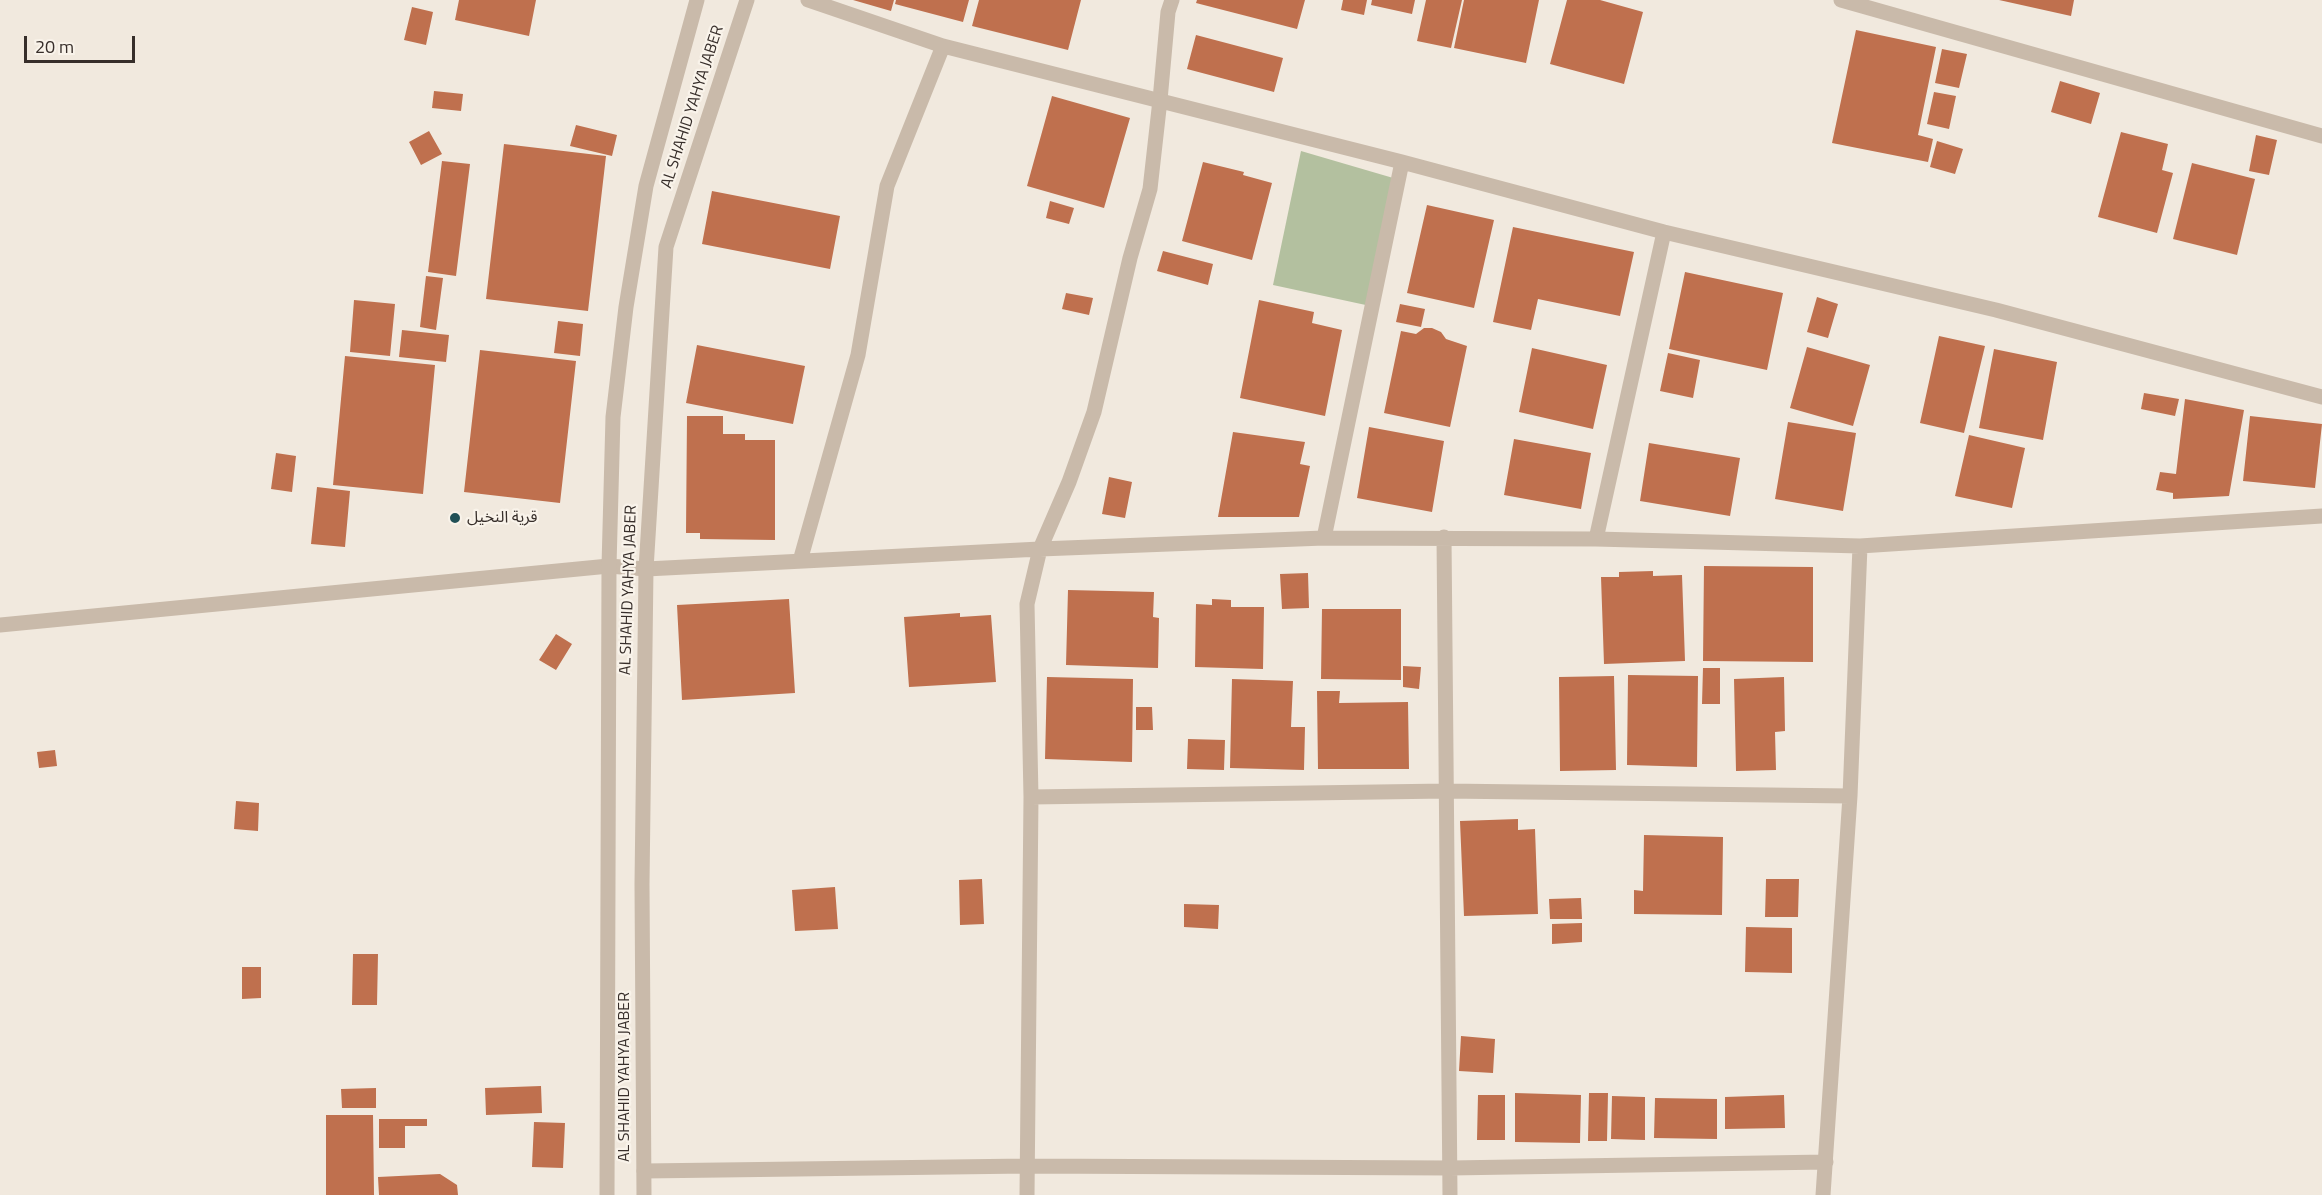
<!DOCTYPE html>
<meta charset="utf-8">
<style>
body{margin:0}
#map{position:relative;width:2322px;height:1195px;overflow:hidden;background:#f1e9de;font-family:"Titillium Web",sans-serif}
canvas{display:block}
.scale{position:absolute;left:24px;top:36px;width:111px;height:27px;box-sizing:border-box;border:3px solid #372e2a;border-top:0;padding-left:8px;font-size:18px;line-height:21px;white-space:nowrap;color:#372e2a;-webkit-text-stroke:4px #f9f3ea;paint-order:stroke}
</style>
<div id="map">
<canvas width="2322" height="1195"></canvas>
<div class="scale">20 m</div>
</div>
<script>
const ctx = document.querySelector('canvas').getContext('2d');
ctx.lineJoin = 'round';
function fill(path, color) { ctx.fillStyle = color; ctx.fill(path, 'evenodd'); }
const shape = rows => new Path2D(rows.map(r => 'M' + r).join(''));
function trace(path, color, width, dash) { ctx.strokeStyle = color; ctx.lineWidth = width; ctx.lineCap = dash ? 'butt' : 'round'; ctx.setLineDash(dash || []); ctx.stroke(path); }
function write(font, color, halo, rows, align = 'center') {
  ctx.font = font + ' "Titillium Web","Noto Sans Arabic",sans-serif'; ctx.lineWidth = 4.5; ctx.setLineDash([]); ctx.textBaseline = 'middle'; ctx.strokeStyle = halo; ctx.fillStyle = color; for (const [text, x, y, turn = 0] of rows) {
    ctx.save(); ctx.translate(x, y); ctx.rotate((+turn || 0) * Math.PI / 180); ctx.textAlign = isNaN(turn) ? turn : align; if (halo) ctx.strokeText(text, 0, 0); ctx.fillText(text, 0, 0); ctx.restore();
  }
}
fill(shape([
 [1301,151,1400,180,1375,307,1273,285]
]), '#b3c09f');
fill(shape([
 [459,0,536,0,529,36,455,20],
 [853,0,894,0,891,11],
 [896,0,969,0,963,22,895,4],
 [979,0,1081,0,1068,50,972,26],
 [1197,0,1305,0,1297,29,1196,3],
 [1343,0,1367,0,1364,15,1341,10],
 [1372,0,1415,0,1412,14,1371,5],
 [1426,0,1462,0,1451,48,1417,41],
 [1464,0,1539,0,1526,63,1454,48],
 [1567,0,1600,0,1643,12,1624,84,1550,64],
 [1999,0,2074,0,2071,16],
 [412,7,433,12,426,45,404,40],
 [1856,30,1936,47,1918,135,1933,139,1928,162,1832,143],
 [1196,35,1283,58,1274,92,1187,69],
 [1942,49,1967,54,1959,88,1935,83],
 [2060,81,2100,93,2091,124,2051,112],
 [434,91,463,94,461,111,432,108],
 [1934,92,1956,96,1949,129,1927,124],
 [1052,96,1130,118,1104,208,1027,186],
 [576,125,617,135,612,156,570,146],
 [429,131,442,154,421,165,409,142],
 [2121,132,2168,144,2162,170,2173,173,2157,233,2098,217],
 [2256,135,2277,140,2269,175,2249,171],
 [1937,141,1963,149,1955,174,1930,167],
 [504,144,606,156,588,311,486,299],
 [442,161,470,164,456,276,428,272],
 [1203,162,1244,172,1243,175,1272,183,1252,260,1182,241],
 [2192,163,2255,179,2237,255,2173,239],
 [712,191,840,216,830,269,702,244],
 [1050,201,1074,208,1069,224,1046,218],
 [1427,205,1494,220,1474,308,1407,293],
 [1513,227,1634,252,1620,316,1538,299,1531,330,1493,322],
 [1163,251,1213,264,1208,285,1157,271],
 [1685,272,1783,293,1767,370,1669,349],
 [426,276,443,278,436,330,420,327],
 [1066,293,1093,298,1089,315,1062,309],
 [1817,297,1838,304,1828,338,1807,332],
 [354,300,395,304,390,356,350,352],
 [1259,300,1314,312,1312,323,1342,330,1325,416,1240,398],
 [1400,304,1425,309,1421,327,1396,322],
 [558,321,583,324,580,356,554,353],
 [1424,328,1432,328,1441,332,1446,339,1467,346,1450,427,1384,413,1401,331,1416,334],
 [402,330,449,335,446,362,399,357],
 [1939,336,1985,346,1964,433,1920,423],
 [697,345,805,366,793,424,686,403],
 [1807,347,1870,365,1853,426,1790,408],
 [1532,348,1607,365,1593,429,1519,412],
 [1994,349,2057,362,2043,440,1979,428],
 [480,350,576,361,560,503,464,492],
 [1668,353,1700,360,1693,398,1660,391],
 [345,356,435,365,423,494,333,485],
 [2144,393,2179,399,2175,416,2141,409],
 [2185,399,2244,410,2229,496,2173,499,2173,493,2156,490,2160,472,2176,474],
 [687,416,723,416,723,434,745,434,745,440,775,440,775,540,700,539,700,533,686,533],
 [2250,416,2322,424,2315,488,2243,481],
 [1788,422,1856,433,1843,511,1775,499],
 [1369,427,1444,441,1432,512,1357,498],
 [1233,432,1305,442,1300,464,1310,466,1299,517,1218,517],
 [1969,435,2025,448,2012,508,1955,496],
 [1514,439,1591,453,1581,509,1504,495],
 [1649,443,1740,458,1730,516,1640,501],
 [276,453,296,456,292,492,271,489],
 [1109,477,1132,482,1125,518,1102,514],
 [317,487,350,491,345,547,311,544],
 [1704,566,1813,567,1813,662,1703,661],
 [1653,571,1653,576,1682,575,1685,661,1604,664,1601,577,1619,577,1619,572],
 [1308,573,1309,608,1282,609,1280,574],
 [1068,590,1154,592,1153,617,1159,618,1158,668,1066,665],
 [789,599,795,693,682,700,677,605],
 [1212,599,1231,600,1231,607,1264,607,1263,669,1195,667,1196,604,1212,605],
 [1322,609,1401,609,1401,680,1321,679],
 [960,613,960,617,991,615,996,682,909,687,904,617],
 [556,634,572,644,556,670,539,660],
 [1403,666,1421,667,1419,689,1403,687],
 [1703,668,1720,668,1720,704,1702,704],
 [1628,675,1698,676,1697,767,1627,765],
 [1614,676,1616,770,1560,771,1559,677],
 [1047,677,1133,679,1132,762,1045,759],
 [1784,677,1785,731,1775,732,1776,770,1736,771,1734,679],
 [1232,679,1293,681,1291,727,1305,727,1304,770,1230,768],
 [1317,691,1340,691,1339,703,1408,702,1409,769,1318,769],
 [1136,707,1152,707,1153,730,1136,730],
 [1188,739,1225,740,1224,770,1187,769],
 [55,750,57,766,39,768,37,752],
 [236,801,259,803,258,831,234,829],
 [1518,819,1518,830,1535,829,1538,914,1464,916,1460,821],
 [1644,835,1723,837,1722,915,1634,914,1634,890,1643,891],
 [982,879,984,924,960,925,959,880],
 [1766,879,1799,879,1798,917,1765,917],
 [835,887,838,929,795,931,792,890],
 [1581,898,1582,919,1550,919,1549,899],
 [1184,904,1219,905,1218,929,1184,927],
 [1582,923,1582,942,1552,944,1552,924],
 [1746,927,1792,928,1792,973,1745,972],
 [353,954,378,954,377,1005,352,1005],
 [242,967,261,967,261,998,242,999],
 [1461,1036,1495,1039,1493,1073,1459,1071],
 [541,1086,542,1113,486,1115,485,1088],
 [376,1088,376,1108,342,1108,341,1089],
 [1515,1093,1581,1095,1580,1143,1515,1142],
 [1589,1093,1608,1093,1607,1141,1588,1141],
 [1478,1095,1505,1095,1505,1140,1477,1140],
 [1784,1095,1785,1128,1725,1129,1725,1097],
 [1612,1096,1645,1097,1645,1140,1611,1139],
 [1655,1098,1717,1099,1717,1139,1654,1138],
 [326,1115,373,1115,374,1195,326,1195],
 [379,1119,427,1119,427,1126,405,1126,405,1148,379,1148],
 [534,1122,565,1123,563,1168,532,1167],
 [440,1174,457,1185,458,1195,379,1195,378,1177]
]), '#bf704e');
trace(shape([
 [1841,0,2322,136],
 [1160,100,1168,12,1172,0]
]), '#c9baaa', 15);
trace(shape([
 [808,0,943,46,1402,162,1664,232,1996,310,2322,397],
 [1444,537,1450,1195],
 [1324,538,1402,162],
 [1596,539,1664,232],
 [800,561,858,355,887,186,943,46],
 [0,625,609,566,646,569,1040,549,1324,538,1596,539,1860,546,2322,516],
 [1031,797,1446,791,1850,796],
 [644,1171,1027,1166,1450,1168,1826,1162],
 [1027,1195,1031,797,1027,604,1040,549,1069,482,1094,412,1130,258,1150,189,1160,100],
 [1823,1195,1850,796,1860,546]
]), '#c9baaa', 15);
trace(shape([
 [607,1195,609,566,613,417,626,307,646,186,697,0],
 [644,1195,642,884,646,569,666,247,747,0]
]), '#c9baaa', 15);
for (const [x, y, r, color] of [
 [455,518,6,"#215056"]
]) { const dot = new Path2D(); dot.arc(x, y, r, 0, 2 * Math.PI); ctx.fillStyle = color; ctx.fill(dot); trace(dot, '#f9f3ea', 2); }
write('16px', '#372e2a', '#f9f3ea', [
 ["AL SHAHID YAHYA JABER",693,107,-72],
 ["AL SHAHID YAHYA JABER",629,590,-88],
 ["AL SHAHID YAHYA JABER",625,1077,-90]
]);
write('16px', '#372e2a', '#f9f3ea', [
 ["قرية النخيل",467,518]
], 'left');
</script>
